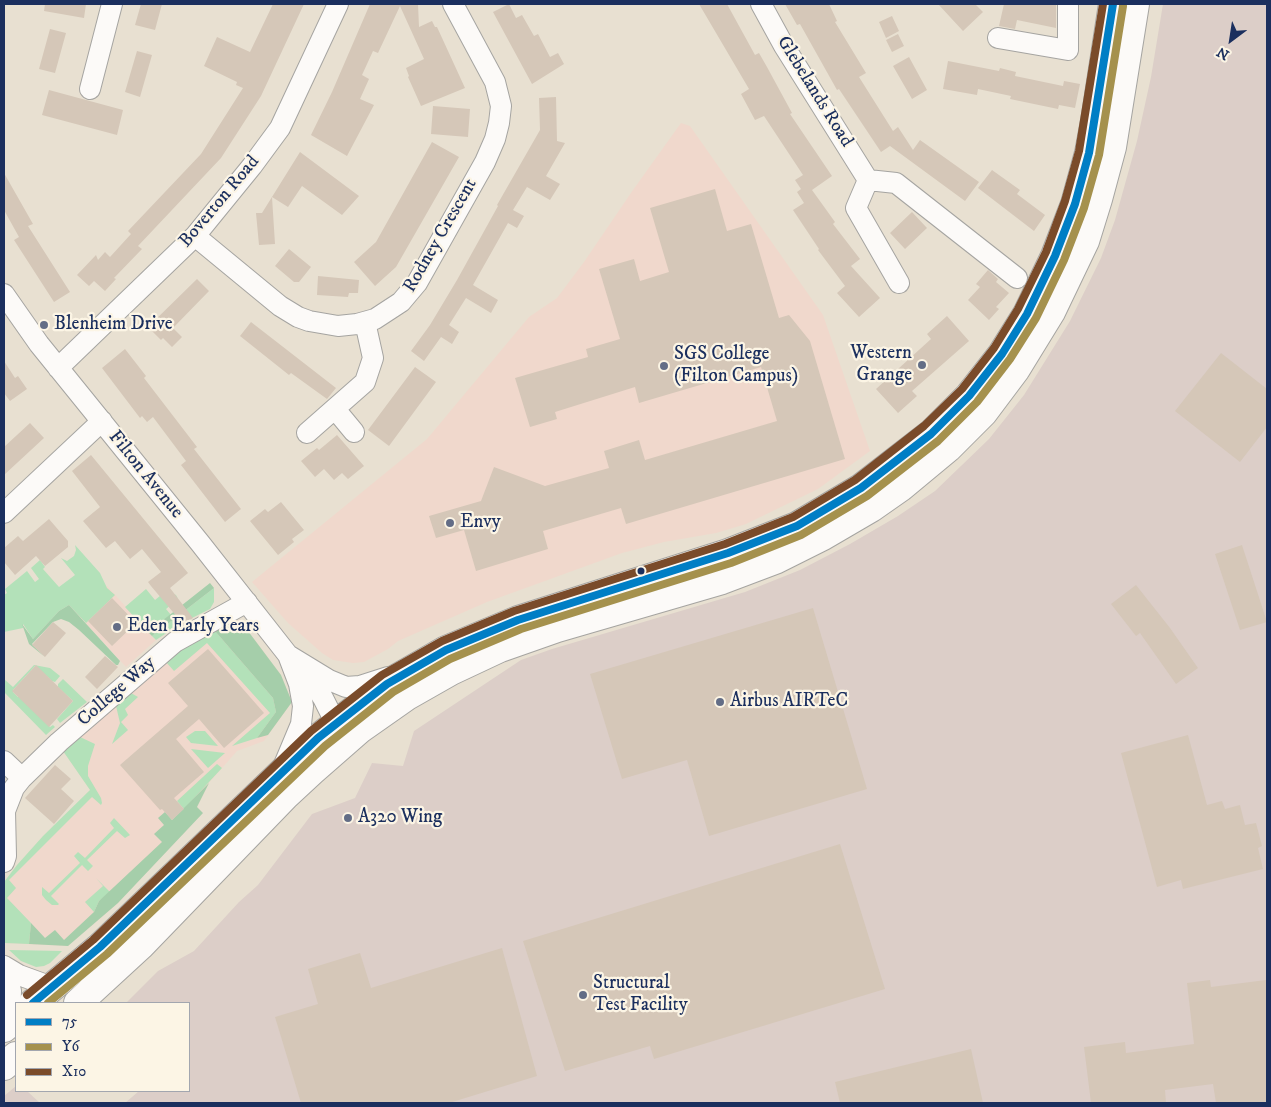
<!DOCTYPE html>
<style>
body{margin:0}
#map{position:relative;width:1271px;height:1107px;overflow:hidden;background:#e8e0d1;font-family:"IM FELL DW Pica",serif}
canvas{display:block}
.frame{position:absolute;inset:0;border:5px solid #1b2f5e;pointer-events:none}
.legend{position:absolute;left:15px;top:1002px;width:175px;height:90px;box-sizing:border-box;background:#fcf5e5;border:1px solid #a2a6af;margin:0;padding:6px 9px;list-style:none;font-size:15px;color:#1b2f5e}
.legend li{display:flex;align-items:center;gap:10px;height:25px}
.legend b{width:25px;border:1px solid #a2a6af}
.north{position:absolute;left:1206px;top:15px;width:50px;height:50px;-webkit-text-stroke:4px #fcf5e5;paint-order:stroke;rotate:211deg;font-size:14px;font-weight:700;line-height:20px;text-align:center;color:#1b2f5e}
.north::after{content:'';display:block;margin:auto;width:18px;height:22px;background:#1b2f5e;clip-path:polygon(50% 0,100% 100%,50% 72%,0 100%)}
</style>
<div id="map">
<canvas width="1271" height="1107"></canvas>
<div class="frame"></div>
<ul class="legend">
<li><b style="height:6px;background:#007ec5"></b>75</li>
<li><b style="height:6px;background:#a5914d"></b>Y6</li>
<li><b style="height:6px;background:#7a4b2a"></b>X10</li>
</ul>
<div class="north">N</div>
</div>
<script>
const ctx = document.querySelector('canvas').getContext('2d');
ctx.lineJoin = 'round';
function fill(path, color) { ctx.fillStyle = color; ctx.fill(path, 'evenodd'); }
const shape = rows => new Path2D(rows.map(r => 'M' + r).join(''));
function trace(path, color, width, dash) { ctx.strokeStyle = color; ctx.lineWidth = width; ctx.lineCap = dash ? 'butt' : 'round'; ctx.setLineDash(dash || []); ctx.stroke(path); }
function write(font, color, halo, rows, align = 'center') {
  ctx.font = font + ' "IM FELL DW Pica",serif'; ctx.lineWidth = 4.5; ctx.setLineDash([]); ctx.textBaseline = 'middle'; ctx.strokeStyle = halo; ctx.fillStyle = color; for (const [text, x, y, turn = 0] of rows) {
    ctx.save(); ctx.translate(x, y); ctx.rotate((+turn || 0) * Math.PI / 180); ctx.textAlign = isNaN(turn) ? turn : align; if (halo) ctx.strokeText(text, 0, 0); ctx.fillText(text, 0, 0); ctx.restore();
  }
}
fill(shape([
 [681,123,690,126,823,315,870,451,818,489,746,524,716,533,664,542,622,553,487,602,398,641,388,649,364,662,353,663,333,660,322,653,288,623,252,582,427,439,529,317,557,298,584,262,633,190],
 [107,586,156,640,126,667,69,605],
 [228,626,245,627,281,675,292,702,264,741,237,751,209,783,197,807,203,813,118,903,68,946,4,943,4,882,17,865,43,836,90,790,63,751,95,725,178,651]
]), '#f0d8cc');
fill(shape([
 [1163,4,1267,4,1267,1103,125,1103,139,1091,189,1091,189,1003,126,1003,158,971,194,951,239,902,258,885,312,814,355,798,372,763,403,766,414,731,521,660,552,649,745,592,800,570,850,544,898,516,935,491,989,439,1024,395,1070,321,1101,258,1115,220,1137,141,1151,77],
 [16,1086,16,1091,27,1091,40,1103,4,1103,4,1096]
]), '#dccec8');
fill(shape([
 [75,545,100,573,107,588,115,595,86,623,69,605,59,611,33,639,23,624,23,628,4,632,4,595,7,593,5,589,27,571,35,582,39,579,31,568,40,560,45,567,43,569,59,587,75,575,61,558,67,561,74,556,76,550],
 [214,588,214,602,210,609,180,624,156,640,152,636],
 [146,589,155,600,166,591,176,595,178,599,166,609,171,615,148,632,125,607],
 [215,631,273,698,276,712,257,738,232,746,270,713,207,643,174,671,166,662,178,651],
 [34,665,50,668,60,676,55,682,52,681,35,666,13,690,13,692,18,697,19,696,50,727,53,725,55,727,46,735,4,692,4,679,13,687],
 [63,679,87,702,60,723,57,719,73,701,58,687,58,684],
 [131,693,138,697,125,709,128,715,121,722,128,730,112,744,120,723,116,706],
 [195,731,205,731,218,746,191,743,186,737],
 [80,737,95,744,88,766,88,776,101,798,102,803,101,805,92,797,9,880,16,888,7,898,31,923,29,944,4,943,4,882,17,865,43,836,90,790,63,751],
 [191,749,225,753,208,768],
 [217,764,222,768,184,809,177,801],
 [114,818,130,835,125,838,117,831,87,860,93,866,88,871,82,865,51,896,59,904,58,905,52,905,46,900,42,895,42,887,49,893,80,863,74,856,78,852,85,858,114,828,110,823],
 [96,878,110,892,99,901,94,912,85,902,103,886],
 [9,950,62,951,50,963,44,966,36,967,21,961]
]), '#b3e1b9');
fill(shape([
 [210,583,214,588,152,636,148,632],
 [69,605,120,661,118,665,116,665,79,630,69,622,61,619,53,622,32,644,45,657,29,644,22,624,33,639,59,611],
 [228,626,245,627,281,675,292,702,268,735,257,738,276,712,273,698,215,631],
 [209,783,197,807,203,813,118,903,68,946,29,944,31,923,45,938,55,930,64,940,94,912,99,901,162,842,154,834,164,825,158,818,165,812,172,820]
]), '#a5ceaa');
fill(shape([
 [45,4,86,4,84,18,44,11],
 [141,4,162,4,155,30,135,25],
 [273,4,304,4,261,96,221,158,138,246,142,249,114,278,116,279,105,291,94,281,89,286,77,275,96,255,98,260,105,252,110,257,131,234,128,231,201,154,243,88,236,85,237,82,204,66,217,37,250,52],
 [370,4,418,4,419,27,432,21,435,27,437,27,465,88,421,106,408,77,409,76,406,68,424,59,400,6,378,53,373,51,362,75,369,79,360,99,374,105,347,156,311,135,332,92],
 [509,4,516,18,522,15,534,36,538,34,550,57,558,53,564,64,532,84,493,12],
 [699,4,727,4,755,55,759,53,767,67,792,113,790,114,832,176,812,190,835,222,833,224,860,259,851,266,880,298,859,317,837,293,845,286,818,250,819,249,793,210,804,203,797,192,801,189,795,180,803,175,764,116,755,120,741,94,749,89],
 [785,4,829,4,837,21,835,22,866,73,859,77,893,131,898,127,913,150,920,140,979,182,965,201,890,146,881,152,839,89,837,90,800,24,797,25],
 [938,4,975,4,983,12,963,31],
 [1004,4,1056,4,1056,28,1017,20,1015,29,999,26],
 [892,16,899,31,886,38,879,22],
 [50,29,66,33,55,73,39,69],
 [898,34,904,46,892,52,886,40],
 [137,51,152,55,140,97,125,92],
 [909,57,927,90,912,99,893,66],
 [948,61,999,71,1000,68,1016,72,1015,76,1063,86,1064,81,1080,84,1075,108,1059,105,1058,109,1010,99,1011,96,978,89,977,95,943,89],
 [49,90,123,110,117,135,42,115],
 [556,97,557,141,565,143,546,176,560,184,550,200,527,187,513,210,524,216,517,228,508,223,473,285,498,300,491,313,466,298,449,325,459,332,452,344,441,337,424,361,411,351,430,325,457,280,498,206,497,205,540,130,539,98],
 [433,106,470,109,468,137,431,134],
 [432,142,459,157,396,267,375,286,354,262,376,242],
 [300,152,359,196,342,215,302,186,288,207,272,197,275,244,259,245,256,213,262,213],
 [992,170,1020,190,1017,194,1045,215,1034,231,978,188],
 [4,173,33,224,28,226,70,292,54,302,14,240,19,237,4,210],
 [715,189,727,231,751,224,779,318,789,315,810,341,845,459,626,524,621,508,543,531,548,549,476,571,464,530,436,538,429,516,481,501,494,467,545,486,609,468,604,451,639,440,645,460,777,421,761,367,639,403,635,387,555,412,557,419,530,427,515,378,588,357,586,349,620,339,599,269,634,259,640,281,669,272,650,208],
 [912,212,927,228,905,249,890,233],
 [289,249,311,267,299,282,294,282,275,266],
 [988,270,998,279,996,282,1009,293,996,307,999,309,989,320,968,300,980,287,976,284],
 [318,276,359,280,358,293,349,293,348,297,317,295],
 [197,279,209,291,173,328,182,337,172,347,163,338,161,340,148,327],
 [947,316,969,341,912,391,917,396,898,413,876,389,931,339,927,334],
 [251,322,336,388,327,399,291,373,289,375,240,336],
 [125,349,146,376,144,378,197,447,194,449,241,509,225,522,181,465,186,461,153,417,147,422,142,416,140,418,102,368],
 [1221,353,1267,389,1267,427,1240,462,1175,411],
 [4,361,15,378,18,376,27,389,10,401,4,393],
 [415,367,436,382,389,446,368,430],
 [30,423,44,438,4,475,4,447],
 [337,435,364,466,348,479,342,473,334,480,324,469,315,477,301,461,317,448,319,450],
 [91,455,188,573,170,588,193,618,183,624,151,586,148,582,161,572,142,549,130,559,115,541,106,548,83,521,100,507,72,471],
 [281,502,304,530,292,539,294,542,278,555,250,521,265,509,268,512],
 [49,519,68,541,68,547,45,566,36,556,15,575,4,562,4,548,18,536,23,541],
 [1242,545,1267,622,1240,630,1215,554],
 [1136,585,1170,628,1198,668,1176,684,1140,633,1136,636,1111,604],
 [112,598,136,623,112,646,88,621],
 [813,608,867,789,709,836,687,760,622,779,590,674],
 [53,622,66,633,45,657,32,645],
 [208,649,264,713,224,748,199,719,176,739,204,772,174,798,184,809,172,820,162,809,160,810,120,765,188,706,168,683],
 [105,656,118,667,97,689,85,677],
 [36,665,73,701,49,727,12,691],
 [1188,735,1207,805,1222,801,1225,809,1240,805,1245,825,1256,823,1262,846,1258,848,1263,869,1183,889,1181,880,1157,887,1121,753],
 [55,765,71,779,61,789,74,801,54,824,25,798],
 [840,844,885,989,654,1059,650,1046,565,1071,523,941],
 [502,948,537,1076,449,1103,301,1103,275,1017,318,1004,308,969,360,953,371,988],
 [1210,980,1211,987,1266,980,1267,1103,1216,1103,1213,1084,1165,1090,1166,1103,1091,1103,1084,1047,1125,1042,1126,1053,1194,1044,1187,983],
 [971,1049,983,1103,840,1103,835,1082]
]), '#d5c7b8');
const minor = shape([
 [761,4,784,46,868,180,896,183,1017,278],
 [998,38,1068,50,1068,4],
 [90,89,112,4],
 [868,180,856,208,899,283],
 [195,236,280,306,298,317,309,321,338,326,357,324,375,319,401,302,417,283,485,162,495,139,499,123,501,106,495,82,453,4],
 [4,294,39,344,200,543,288,655,299,684,303,706,301,724,283,767],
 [58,368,195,236,252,166,280,128,338,4],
 [335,409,354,432],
 [307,433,365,382,373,358,365,322],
 [4,513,102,421],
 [288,655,329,680,346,687,360,686,388,677],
 [304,669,323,698,336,724,343,734],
 [4,761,22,778],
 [4,862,6,856,5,811,14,788,22,778,59,742,175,642,247,602],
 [4,966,11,991,10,1023],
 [4,966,19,975,52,987]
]);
const primary = shape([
 [33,1003,100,947,318,738,387,684,446,650,518,620,728,553,797,526,861,488,931,434,969,396,1002,354,1027,314,1055,256,1075,204,1089,153,1095,121,1113,4],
 [78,1003,140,946,285,796,312,771,360,729,407,696,451,671,500,648,557,628,722,580,775,560,823,536,871,508,901,487,948,448,983,413,1016,369,1051,312,1085,241,1098,199,1112,147,1135,4],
 [4,1028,16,1018],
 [4,1066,16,1056]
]);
trace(minor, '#a5a4a1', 22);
trace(primary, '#a5a4a1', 30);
trace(minor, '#fcfaf8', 20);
trace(primary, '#fcfaf8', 28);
trace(shape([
 [33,1003,100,947,318,738,387,684,446,650,518,620,728,553,797,526,861,488,931,434,969,396,1002,354,1027,314,1055,256,1075,204,1089,153,1113,4]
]), '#007ec5', 8);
trace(shape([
 [48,1003,107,954,325,746,393,692,450,659,521,629,731,563,801,535,867,496,938,441,977,402,1010,359,1036,318,1064,260,1084,208,1099,155,1123,6]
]), '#a5914d', 8);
trace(shape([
 [27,995,93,940,311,731,382,675,442,641,514,611,725,544,793,517,855,480,924,426,962,389,994,348,1018,309,1046,252,1065,201,1079,151,1103,4]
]), '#7a4b2a', 8);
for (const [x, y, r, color] of [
 [44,325,5,"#636d86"],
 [922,365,5,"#636d86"],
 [664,366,5,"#636d86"],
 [450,523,5,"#636d86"],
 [641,571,4.5,"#1b2f5e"],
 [117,627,5,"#636d86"],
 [720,702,5,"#636d86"],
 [348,818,5,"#636d86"],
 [583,995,5,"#636d86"]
]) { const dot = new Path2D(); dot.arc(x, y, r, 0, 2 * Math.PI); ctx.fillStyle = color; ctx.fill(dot); trace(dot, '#fcf5e5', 2); }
write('19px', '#1b2f5e', '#fcf5e5', [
 ["Glebelands Road",814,92,58],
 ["Boverton Road",220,202,-50],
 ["Rodney Crescent",441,236,-60],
 ["Filton Avenue",145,475,51],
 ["College Way",117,692,-41]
]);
write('19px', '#1b2f5e', '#fcf5e5', [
 ["Blenheim Drive",54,325],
 ["Western",912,354,"right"],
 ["Grange",912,376,"right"],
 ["SGS College",674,355],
 ["(Filton Campus)",674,377],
 ["Envy",460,523],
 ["Eden Early Years",127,627],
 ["Airbus AIRTeC",730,702],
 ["A320 Wing",358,818],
 ["Structural",593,984],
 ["Test Facility",593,1006]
], 'left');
</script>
